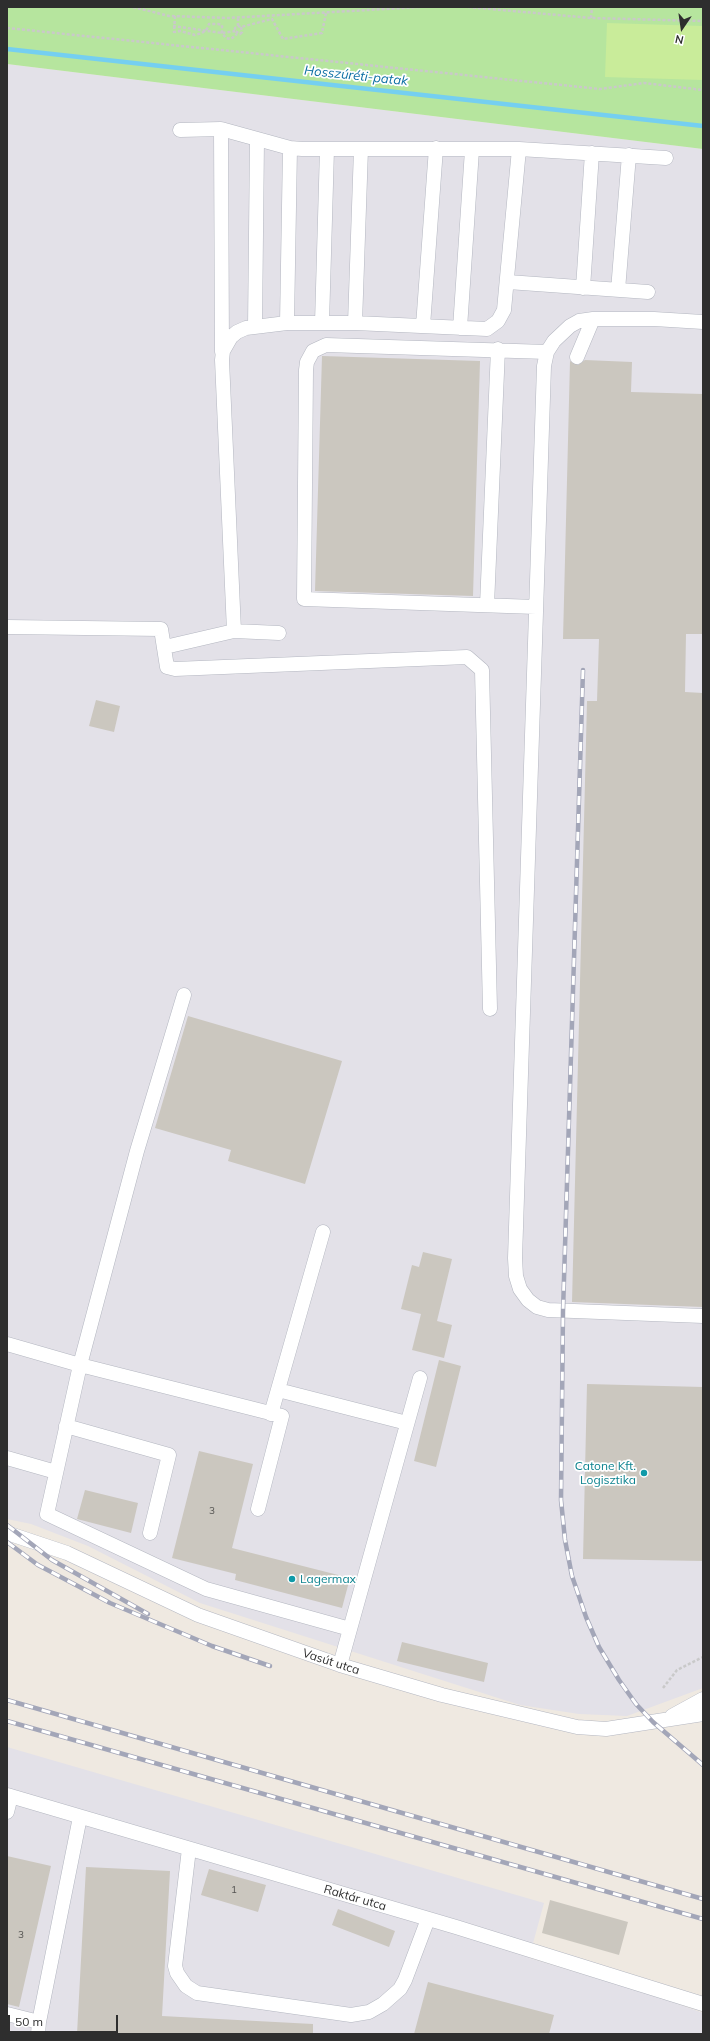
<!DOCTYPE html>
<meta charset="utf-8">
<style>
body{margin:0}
#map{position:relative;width:710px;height:2041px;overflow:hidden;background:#efe9e1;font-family:Mulish,sans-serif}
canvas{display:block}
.frame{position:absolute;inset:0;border:8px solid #2e2e2e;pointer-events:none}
.north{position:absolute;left:662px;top:8px;width:40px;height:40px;-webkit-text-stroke:3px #fff;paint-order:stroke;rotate:193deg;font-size:11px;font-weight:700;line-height:16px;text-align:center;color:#2e2e2e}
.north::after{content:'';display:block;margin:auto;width:14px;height:18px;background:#2e2e2e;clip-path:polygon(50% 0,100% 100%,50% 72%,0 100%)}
.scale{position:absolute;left:8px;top:2015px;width:110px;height:18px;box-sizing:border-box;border:2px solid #2e2e2e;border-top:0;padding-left:5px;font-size:12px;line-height:14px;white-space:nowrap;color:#2e2e2e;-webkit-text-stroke:3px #fff;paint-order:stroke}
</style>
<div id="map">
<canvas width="710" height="2041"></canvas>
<div class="frame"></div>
<div class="north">N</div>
<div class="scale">50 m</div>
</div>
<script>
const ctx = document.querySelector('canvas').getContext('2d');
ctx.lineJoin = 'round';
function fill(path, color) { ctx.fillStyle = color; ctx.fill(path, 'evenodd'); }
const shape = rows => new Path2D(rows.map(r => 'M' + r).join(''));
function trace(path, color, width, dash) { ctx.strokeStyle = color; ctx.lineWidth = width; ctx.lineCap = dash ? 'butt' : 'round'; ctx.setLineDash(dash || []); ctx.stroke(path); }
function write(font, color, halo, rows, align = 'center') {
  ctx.font = font + ' Mulish,sans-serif'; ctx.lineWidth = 3.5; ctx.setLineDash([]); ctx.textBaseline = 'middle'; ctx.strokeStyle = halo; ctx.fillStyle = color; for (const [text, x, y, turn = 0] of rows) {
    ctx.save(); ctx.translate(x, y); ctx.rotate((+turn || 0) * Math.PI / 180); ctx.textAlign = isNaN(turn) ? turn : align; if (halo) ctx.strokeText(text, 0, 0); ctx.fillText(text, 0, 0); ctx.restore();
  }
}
fill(shape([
 [7,64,703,149,703,1688,627,1716,579,1714,520,1705,200,1603,88,1546,31,1524,7,1519],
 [7,1747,544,1903,529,1958,659,1997,703,2013,703,2034,7,2034]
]), '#e3e1e8');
fill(shape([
 [7,7,703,7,703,149,7,64]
]), '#b6e59e');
fill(shape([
 [607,23,703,26,703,80,605,77]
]), '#c9ec9a');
trace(shape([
 [7,49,703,126]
]), '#75cff0', 4.5);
fill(shape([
 [322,356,480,361,473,596,315,591],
 [585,360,632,362,631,392,703,394,703,634,686,634,685,692,703,693,703,1307,572,1302,587,701,597,701,599,639,563,639,570,361,578,365],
 [96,700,120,706,114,732,89,726],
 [188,1016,342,1061,305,1184,228,1161,231,1150,155,1128],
 [423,1252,452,1259,437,1321,452,1325,444,1358,412,1350,421,1314,401,1309,412,1265,419,1267],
 [439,1360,461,1366,436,1467,414,1461],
 [587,1384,703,1387,703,1561,583,1559],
 [199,1451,253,1464,232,1548,350,1578,342,1608,235,1580,236,1574,172,1558],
 [85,1490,138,1503,131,1533,77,1519],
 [402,1642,488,1663,484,1682,397,1661],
 [7,1856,51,1866,19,2007,7,2004],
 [86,1867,170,1871,162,2016,313,2024,313,2034,77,2034],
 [209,1869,266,1885,258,1912,201,1895],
 [550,1900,628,1922,619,1955,542,1933],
 [338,1909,395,1931,389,1947,332,1925],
 [428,1982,554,2015,549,2034,414,2034]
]), '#cbc7bf');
const minor = shape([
 [221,129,222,352],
 [180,130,221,129,290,148,302,149,519,149],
 [508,282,648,292],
 [583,288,592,153],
 [618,290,629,155],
 [703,322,654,319,593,319,579,321,570,326,554,341,547,352,544,366,515,1258,516,1276,520,1289,528,1300,537,1307,548,1310,703,1316],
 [287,323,290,148],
 [322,323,327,149],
 [355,323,361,149],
 [423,326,436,148],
 [255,327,257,140],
 [460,328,472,150],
 [577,357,593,319],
 [487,605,498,349],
 [536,607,304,599,306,370,307,362,313,351,326,345,547,352],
 [7,627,161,629,167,667,175,669,467,657,482,670,490,1009],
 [234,631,222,360,223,351,231,337,237,332,246,328,287,323,355,323,487,329,498,321,504,310,519,149,666,158],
 [165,647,234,631,279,633],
 [184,995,137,1151,80,1365,47,1514,206,1589,350,1629],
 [7,1344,80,1365,282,1416,258,1509],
 [278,1390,407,1423],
 [271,1414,323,1232],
 [66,1426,169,1455,150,1533],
 [7,1458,56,1472],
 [7,1533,67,1553,198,1615,340,1665,442,1695,577,1727,606,1729,703,1714],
 [340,1665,420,1378],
 [672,1716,703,1699],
 [7,1795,456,1927,703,2004],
 [7,1812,11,1796],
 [189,1849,175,1966,177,1973,186,1986,197,1993,351,2015,369,2012,383,2004,400,1989,405,1980,428,1919],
 [7,2014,39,2022],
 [38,2034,39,2022,80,1817]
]);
trace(minor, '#b4b7c1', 15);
trace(shape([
 [133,7,169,16,228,18,420,7],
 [468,7,591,18,703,21],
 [175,16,174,32,180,31,195,35,202,33,207,29,209,24,218,24,222,25,222,33,226,38,231,39,237,34],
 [238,18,238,26],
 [591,18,592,7],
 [173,26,222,33,235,31],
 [241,27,242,32,240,34,235,31,235,28,238,26,241,27,272,19,283,39,322,33,326,13],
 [7,28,600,89,644,83,703,90],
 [663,1688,677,1670,703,1657]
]), '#c9c9c9', 2.5, [3, 2]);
trace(minor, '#fff', 14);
const rail = shape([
 [583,670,563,1311,561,1500,565,1540,572,1576,586,1617,599,1647,619,1680,636,1704,653,1722,703,1765],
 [7,1525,52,1560,148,1614],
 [7,1542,38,1565,110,1603,212,1646,270,1666],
 [7,1700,703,1899],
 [7,1721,703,1919]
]);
trace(rail, '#a3a6b8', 4.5);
trace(rail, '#fff', 3, [9]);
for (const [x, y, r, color] of [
 [644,1473,4,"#0f9aa8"],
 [292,1579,4,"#0f9aa8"]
]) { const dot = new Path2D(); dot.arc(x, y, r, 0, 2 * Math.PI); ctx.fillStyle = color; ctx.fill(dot); trace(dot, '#fff', 1.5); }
write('10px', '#555452', null, [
 ["3",212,1511],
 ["1",234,1890],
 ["3",21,1935]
]);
write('12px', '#0d838f', '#fff', [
 ["Catone Kft.",636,1466],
 ["Logisztika",636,1480],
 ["Lagermax",300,1579,"left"]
], 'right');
write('12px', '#2e2e2e', '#fff', [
 ["Vasút utca",331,1662,18],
 ["Raktár utca",355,1898,16]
]);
write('italic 13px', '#0d6fa3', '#fff', [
 ["Hosszúréti-patak",356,76,6]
]);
</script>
